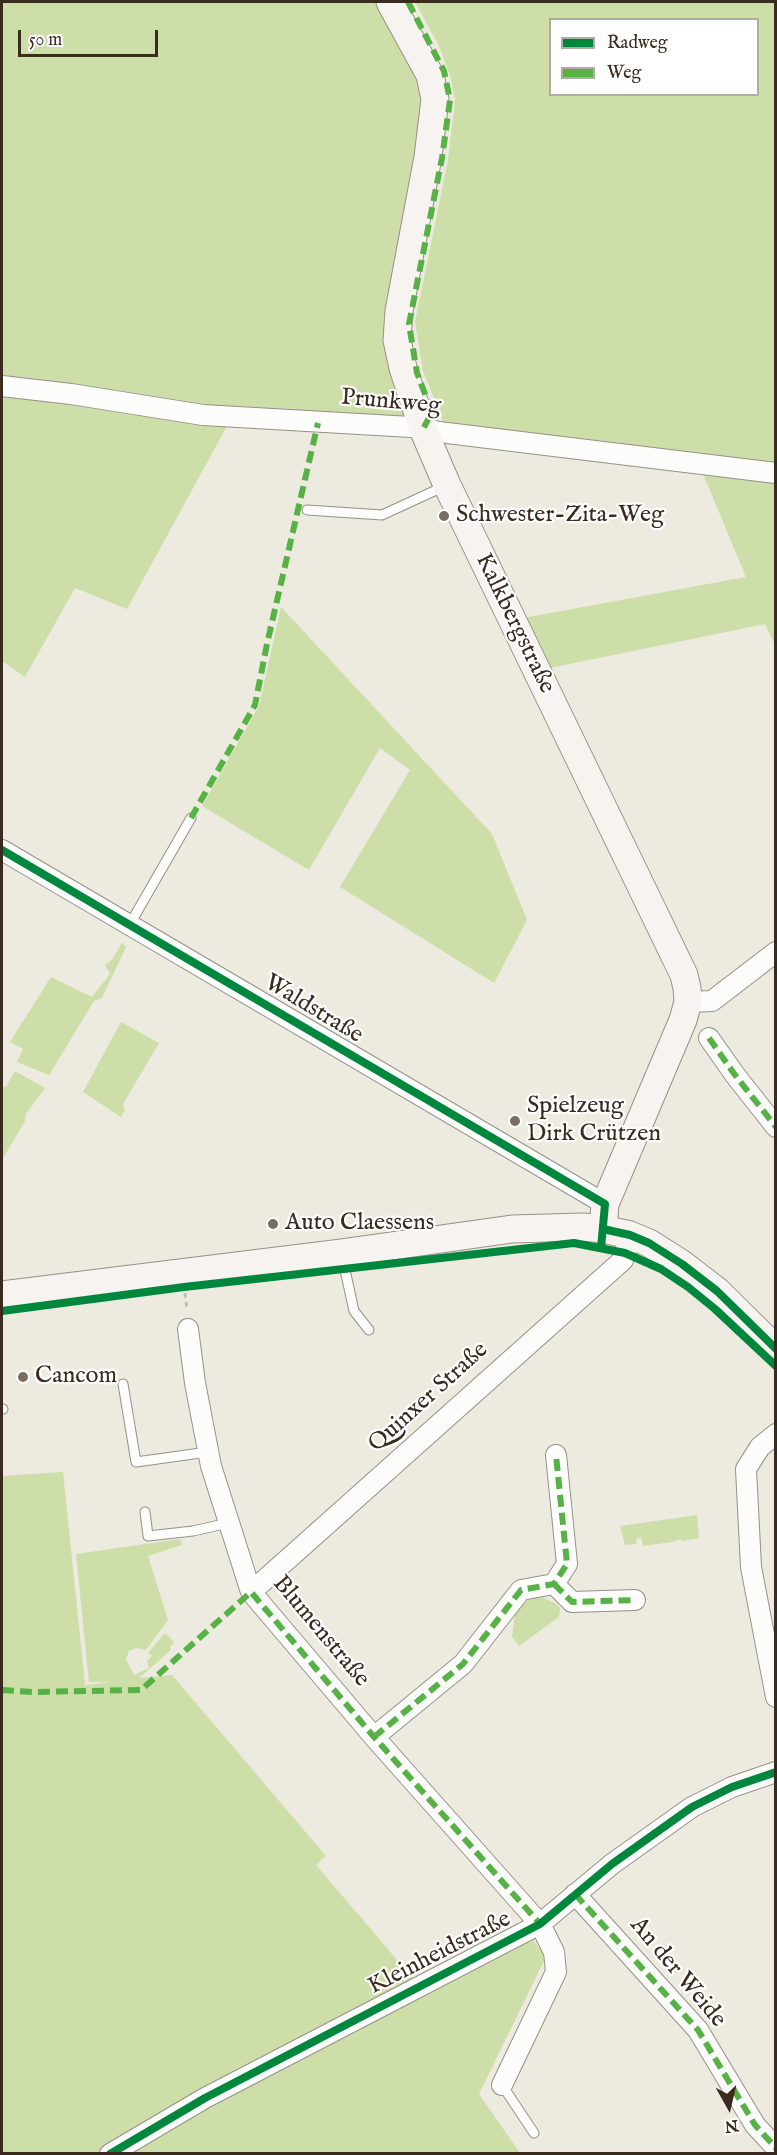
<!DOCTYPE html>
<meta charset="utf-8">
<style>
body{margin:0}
#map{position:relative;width:777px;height:2155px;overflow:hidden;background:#edeadf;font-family:"IM FELL English",serif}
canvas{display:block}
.frame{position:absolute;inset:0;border:3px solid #3b2a1e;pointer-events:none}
.legend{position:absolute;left:549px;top:18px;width:210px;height:78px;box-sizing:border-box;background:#fff;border:2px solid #b1aaa5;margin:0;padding:8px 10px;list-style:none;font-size:18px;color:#3b2a1e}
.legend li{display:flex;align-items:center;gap:12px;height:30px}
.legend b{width:30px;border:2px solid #b1aaa5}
.north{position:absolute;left:699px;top:2077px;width:60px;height:60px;-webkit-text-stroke:4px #fff;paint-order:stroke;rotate:172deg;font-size:16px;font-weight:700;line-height:24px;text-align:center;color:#3b2a1e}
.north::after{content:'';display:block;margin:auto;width:21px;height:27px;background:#3b2a1e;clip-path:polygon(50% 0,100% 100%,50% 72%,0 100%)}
.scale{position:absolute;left:18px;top:30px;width:140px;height:27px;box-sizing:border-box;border:3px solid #3b2a1e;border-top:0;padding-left:8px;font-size:18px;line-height:21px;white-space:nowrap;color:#3b2a1e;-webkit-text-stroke:4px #fff;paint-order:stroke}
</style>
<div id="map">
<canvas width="777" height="2155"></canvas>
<div class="frame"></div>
<ul class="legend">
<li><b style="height:8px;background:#00873e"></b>Radweg</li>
<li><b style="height:8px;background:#57b245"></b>Weg</li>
</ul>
<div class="north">N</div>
<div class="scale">50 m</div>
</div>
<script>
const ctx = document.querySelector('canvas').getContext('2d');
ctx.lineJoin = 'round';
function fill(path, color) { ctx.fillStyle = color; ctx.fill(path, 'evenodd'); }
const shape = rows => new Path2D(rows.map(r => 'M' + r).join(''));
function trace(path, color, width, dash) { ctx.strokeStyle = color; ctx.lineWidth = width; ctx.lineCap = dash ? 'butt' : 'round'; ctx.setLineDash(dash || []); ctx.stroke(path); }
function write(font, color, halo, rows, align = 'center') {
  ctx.font = font + ' "IM FELL English",serif'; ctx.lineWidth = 4.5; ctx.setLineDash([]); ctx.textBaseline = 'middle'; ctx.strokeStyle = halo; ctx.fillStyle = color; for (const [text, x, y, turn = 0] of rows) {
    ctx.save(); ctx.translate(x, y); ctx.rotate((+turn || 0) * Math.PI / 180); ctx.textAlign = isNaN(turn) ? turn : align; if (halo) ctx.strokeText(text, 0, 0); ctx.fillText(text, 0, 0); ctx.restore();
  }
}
fill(shape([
 [2,2,376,2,419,78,424,100,416,156,408,412,403,418,257,415,240,407,203,410,2,380],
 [415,2,775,2,775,468,445,426,423,371,415,322,448,160,455,100,450,75,439,46],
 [550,20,758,20,758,94,550,94],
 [2,393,227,426,127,609,75,588,25,677,2,661],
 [701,469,775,478,775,645,765,624,545,669,523,618,746,577],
 [281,607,492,834,527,920,494,983,340,887,410,770,380,748,309,870,202,806,259,706],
 [122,943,126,947,102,998,94,1001,49,1075,17,1062,23,1049,10,1042,51,977,92,997,110,974,105,965,111,961],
 [121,1022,159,1043,123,1104,125,1110,121,1117,83,1092],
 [15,1071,45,1088,26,1114,25,1121,2,1160,2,1086,6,1087],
 [63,1472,85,1685,111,1682,89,1682,76,1554,180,1539,182,1545,148,1556,168,1620,146,1650,136,1648,129,1651,126,1659,134,1675,149,1668,147,1661,152,1656,148,1653,164,1634,169,1636,174,1643,170,1647,171,1650,139,1678,172,1675,326,1856,316,1865,427,1995,533,1940,546,1957,479,2094,520,2153,2,2154,2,1476],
 [697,1515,699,1538,683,1541,680,1539,672,1542,643,1546,641,1537,636,1539,637,1544,625,1545,620,1526],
 [534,1597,542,1597,556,1604,560,1608,559,1617,519,1646,512,1637,515,1613,528,1600]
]), '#cddea9');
const lane = shape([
 [307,510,382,515,445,486],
 [130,924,191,818],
 [342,1256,354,1311,369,1330],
 [123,1384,136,1462,208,1452],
 [2,1409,3,1409],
 [145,1512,148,1536,193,1531,228,1523],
 [502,2085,534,2133]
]);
const street = shape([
 [2,386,71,394,203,415,411,427,447,433,776,473],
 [2,850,605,1204],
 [688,1002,712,1001,776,952],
 [709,1038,735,1075,776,1127],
 [188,1329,195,1383,211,1466,251,1592,374,1737,540,1924,554,1952,556,1972,502,2085],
 [776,1434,760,1447,746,1469,751,1567,776,1697],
 [554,1584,572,1602,635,1600],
 [251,1592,623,1260,630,1235],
 [374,1737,463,1664,521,1590,554,1584,567,1564,556,1455],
 [575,1894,698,2030,755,2125,776,2148],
 [110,2154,205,2098,540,1924,612,1864,692,1807,732,1787,776,1772]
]);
const secondary = shape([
 [390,2,430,75,435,99,428,157,399,311,397,340,403,368,423,429,447,485,684,975,687,988,688,1002,683,1020,605,1204,603,1229],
 [2,1295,342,1253,512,1229,583,1227,603,1229,630,1235,649,1243,682,1264,717,1291,776,1349]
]);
trace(lane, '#969189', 11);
trace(street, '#969189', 22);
trace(secondary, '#969189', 29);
trace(shape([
 [185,1293,187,1310]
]), '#c0beba', 3, [4.5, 4.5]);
trace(lane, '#fcfcfa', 9);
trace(street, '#fcfcfa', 20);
trace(secondary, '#f6f3f0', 27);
trace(shape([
 [408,2,444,71,450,100,442,158,409,324,417,373,432,412,423,429],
 [191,818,255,705,267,644,318,423],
 [709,1038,735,1075,776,1127],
 [554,1584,572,1602,635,1600],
 [2,1690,33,1692,141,1690,251,1592,374,1737,540,1924],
 [374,1737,463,1664,521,1590,554,1584,567,1564,556,1455],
 [575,1894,698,2030,755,2125,776,2148]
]), '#57b245', 6, [12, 6]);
trace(shape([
 [2,850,605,1204,601,1248],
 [603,1229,630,1235,649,1243,682,1264,717,1291,776,1349],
 [2,1311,184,1287,574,1243,625,1253,661,1269,688,1287,715,1309,776,1366],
 [110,2154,205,2098,540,1924,612,1864,692,1807,732,1787,776,1772]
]), '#00873e', 8);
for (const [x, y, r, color] of [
 [444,516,6,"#796d62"],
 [515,1121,6,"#796d62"],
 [273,1224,6,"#796d62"],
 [23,1377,6,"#796d62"]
]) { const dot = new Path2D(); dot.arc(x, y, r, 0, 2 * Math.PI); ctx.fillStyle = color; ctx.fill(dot); trace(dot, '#fff', 2); }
write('24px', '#3b2a1e', '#fff', [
 ["Prunkweg",391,403,5],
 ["Kalkbergstraße",514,624,64],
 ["Waldstraße",313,1010,31],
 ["Quinxer Straße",429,1398,-42],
 ["Blumenstraße",320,1632,50],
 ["Kleinheidstraße",440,1954,-27],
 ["An der Weide",677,1973,50]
]);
write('24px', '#3b2a1e', '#fff', [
 ["Schwester-Zita-Weg",456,516],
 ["Spielzeug",527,1107],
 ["Dirk Crützen",527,1135],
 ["Auto Claessens",285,1224],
 ["Cancom",35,1377]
], 'left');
</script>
